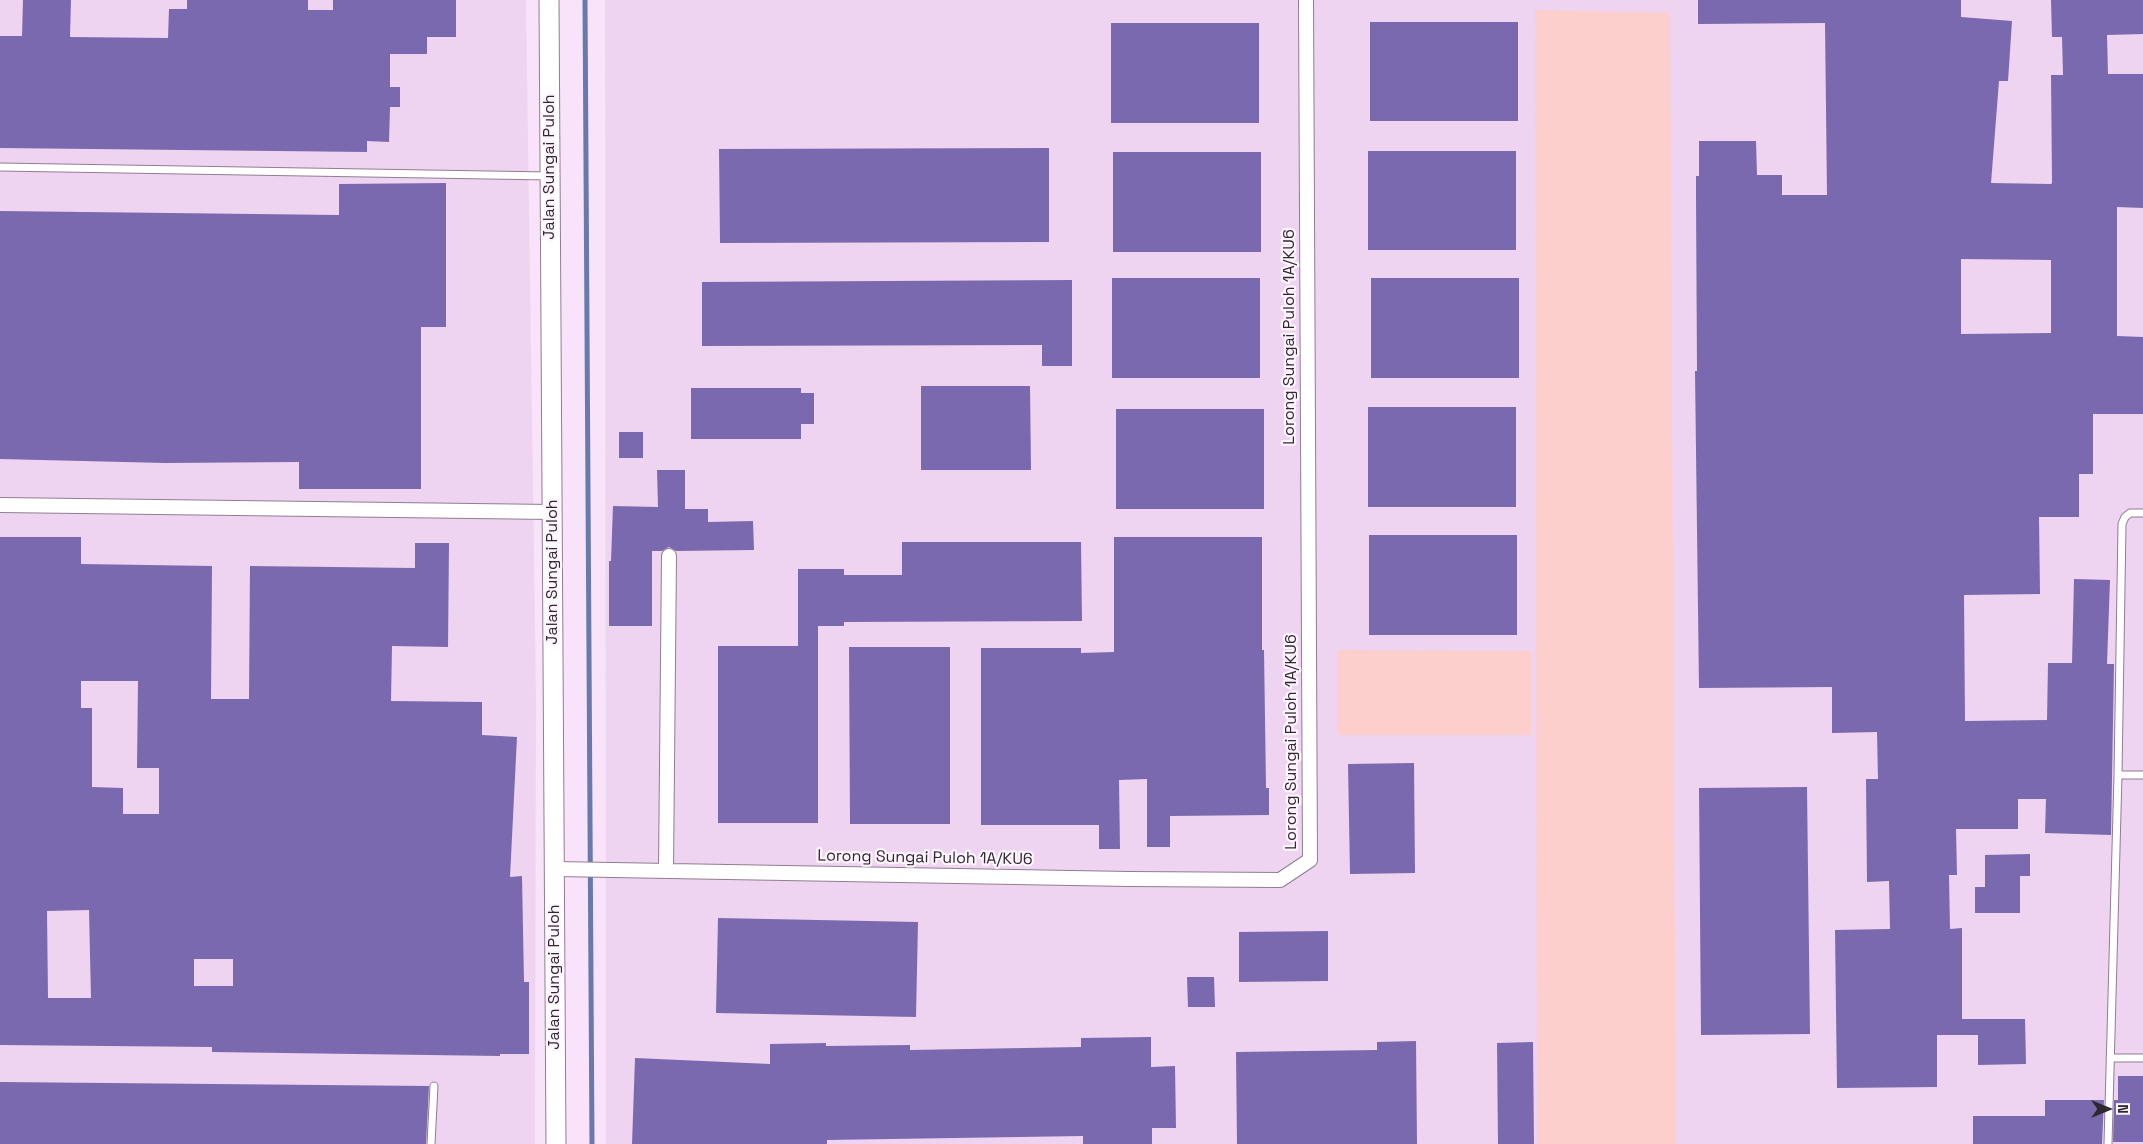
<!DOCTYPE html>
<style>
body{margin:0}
#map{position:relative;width:2143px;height:1144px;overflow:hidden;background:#f9e3fb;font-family:"Space Grotesk",sans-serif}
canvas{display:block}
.north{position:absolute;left:2083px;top:1084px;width:50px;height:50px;-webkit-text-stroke:4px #fef5ff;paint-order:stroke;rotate:90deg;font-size:14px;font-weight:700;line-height:20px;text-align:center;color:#302830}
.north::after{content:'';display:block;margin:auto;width:18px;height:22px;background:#302830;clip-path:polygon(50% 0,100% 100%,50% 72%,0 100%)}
</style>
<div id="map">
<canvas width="2143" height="1144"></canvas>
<div class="north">N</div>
</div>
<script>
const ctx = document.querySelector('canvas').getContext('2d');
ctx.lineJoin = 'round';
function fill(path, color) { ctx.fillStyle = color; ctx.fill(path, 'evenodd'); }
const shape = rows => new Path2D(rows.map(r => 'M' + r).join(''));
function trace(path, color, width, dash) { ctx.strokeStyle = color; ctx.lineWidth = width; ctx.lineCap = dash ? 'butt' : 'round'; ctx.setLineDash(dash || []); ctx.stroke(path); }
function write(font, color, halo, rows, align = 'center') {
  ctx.font = font + ' "Space Grotesk",sans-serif'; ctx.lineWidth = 4.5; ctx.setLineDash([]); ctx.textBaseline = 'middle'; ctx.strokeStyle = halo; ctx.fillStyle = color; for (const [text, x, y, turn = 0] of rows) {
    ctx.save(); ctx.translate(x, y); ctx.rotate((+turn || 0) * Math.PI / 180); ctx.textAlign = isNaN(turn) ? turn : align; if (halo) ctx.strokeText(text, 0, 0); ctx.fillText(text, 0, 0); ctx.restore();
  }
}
fill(shape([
 [0,0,526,0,536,697,535,1144,0,1144],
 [605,0,2143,0,2143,1144,606,1144]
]), '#eed4f0');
fill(shape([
 [1535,10,1670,13,1676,1144,1537,1144],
 [1338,650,1531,651,1531,735,1338,735]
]), '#fdcfcc');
trace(shape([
 [585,0,592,1144]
]), '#677aab', 5);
fill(shape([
 [23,0,71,0,70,37,168,38,169,9,187,9,187,0,308,0,308,10,333,10,333,0,456,0,456,37,427,37,427,54,390,54,390,87,400,87,400,107,390,107,389,142,367,141,367,152,0,148,0,36,22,36],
 [1698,0,1961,0,1961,17,2012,21,2008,81,1999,81,1991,183,2051,184,2052,183,2051,75,2063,75,2062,37,2052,37,2051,0,2143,0,2143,34,2107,35,2108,74,2143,74,2143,208,2117,207,2117,336,2143,337,2143,414,2093,414,2093,474,2079,474,2079,517,2039,517,2040,594,1964,595,1965,721,2047,720,2048,663,2072,663,2074,579,2110,580,2107,664,2114,664,2111,835,2045,833,2046,799,2018,799,2018,829,1956,829,1957,875,1949,875,1950,929,1962,928,1962,1019,2025,1019,2026,1064,1978,1065,1978,1035,1937,1035,1937,1087,1837,1088,1835,930,1890,929,1889,881,1867,882,1866,779,1878,779,1877,732,1832,733,1832,687,1699,688,1695,371,1697,371,1696,196,1696,176,1699,176,1699,141,1756,141,1757,175,1782,175,1782,195,1827,195,1825,23,1698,24],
 [1961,259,2051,260,2051,333,1961,334],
 [1370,22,1518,22,1518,121,1370,121],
 [1111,23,1259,23,1259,123,1111,123],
 [1049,148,1049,242,720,243,719,149],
 [1368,151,1516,151,1516,250,1368,250],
 [1113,152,1261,152,1261,252,1113,252],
 [446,183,446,327,421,327,421,489,299,489,299,462,165,463,0,459,0,211,339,215,339,184],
 [1112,278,1260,278,1260,378,1112,378],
 [1371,278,1519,278,1519,378,1371,378],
 [1072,280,1072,366,1042,366,1042,345,702,346,702,282],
 [921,386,1030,386,1031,470,921,470],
 [691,388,801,388,801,393,814,393,814,424,801,424,801,439,691,439],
 [1368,407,1516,407,1516,507,1368,507],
 [1116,409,1264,409,1264,509,1116,509],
 [619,432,643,432,643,458,619,458],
 [657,470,685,470,685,509,708,509,708,522,753,521,754,550,676,551,669,547,662,551,652,551,652,626,609,626,609,561,611,561,613,506,658,507],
 [1369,535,1517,535,1517,635,1369,635],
 [0,537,81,537,81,564,212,566,211,699,249,699,250,566,415,568,415,543,449,543,448,647,392,646,391,701,482,702,482,735,517,737,510,877,522,876,524,982,529,982,529,1054,500,1054,500,1056,212,1052,212,1047,0,1045],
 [81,681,138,681,137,768,159,768,159,814,123,814,123,788,92,787,92,708,81,708],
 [89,910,91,998,48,998,47,911],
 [194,959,233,959,233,986,194,986],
 [1114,537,1262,537,1262,650,1264,650,1266,788,1269,788,1269,815,1170,816,1170,847,1147,847,1147,779,1119,780,1120,849,1099,849,1099,825,981,825,981,648,1081,648,1081,653,1114,652],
 [902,542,1081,542,1082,621,844,622,844,626,818,626,818,823,718,823,718,646,798,646,798,569,844,569,844,575,902,575],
 [849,647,950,647,950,824,850,824],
 [1414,763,1415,873,1350,874,1348,764],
 [1807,787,1810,1034,1701,1035,1699,788],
 [2030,854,2030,876,2020,876,2020,913,1975,913,1975,887,1985,887,1985,855],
 [718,918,918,922,916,1017,716,1013],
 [1328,931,1328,981,1239,982,1239,932],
 [1187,977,1214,977,1215,1007,1188,1007],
 [1151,1037,1151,1067,1175,1066,1176,1128,1152,1128,1152,1144,1083,1144,1083,1136,827,1140,827,1144,632,1144,635,1058,770,1064,770,1044,826,1043,826,1046,910,1045,910,1050,1081,1047,1081,1038],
 [1416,1041,1417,1144,1237,1144,1236,1052,1377,1050,1377,1042],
 [1533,1042,1534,1144,1498,1144,1497,1043],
 [2118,1076,2143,1076,2143,1142,2113,1142,2114,1100,2118,1100],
 [0,1082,429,1086,426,1144,0,1144],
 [2045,1100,2104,1100,2102,1144,1973,1144,1973,1116,2045,1116]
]), '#7a69ae');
const lane = shape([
 [0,167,550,176],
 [2118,775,2143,775],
 [2110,1058,2143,1058],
 [431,1144,434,1086],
 [2108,1144,2118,775,2122,524,2125,517,2130,513,2143,513]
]);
const street = shape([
 [0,505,552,512],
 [555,869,1129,879,1280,880,1310,860,1306,0],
 [666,869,669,556]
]);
const secondary = shape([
 [549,0,556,1144]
]);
trace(lane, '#917d93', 9);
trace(street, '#917d93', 16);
trace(secondary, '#917d93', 21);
trace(lane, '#fff', 7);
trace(street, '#fff', 14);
trace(secondary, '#fff', 19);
write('16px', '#302830', '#fef5ff', [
 ["Jalan Sungai Puloh",550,167,-90],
 ["Lorong Sungai Puloh 1A/KU6",1290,337,-90],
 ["Jalan Sungai Puloh",553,572,-90],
 ["Lorong Sungai Puloh 1A/KU6",1292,742,-90],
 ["Lorong Sungai Puloh 1A/KU6",925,858,1],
 ["Jalan Sungai Puloh",555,977,-90]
]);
</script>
